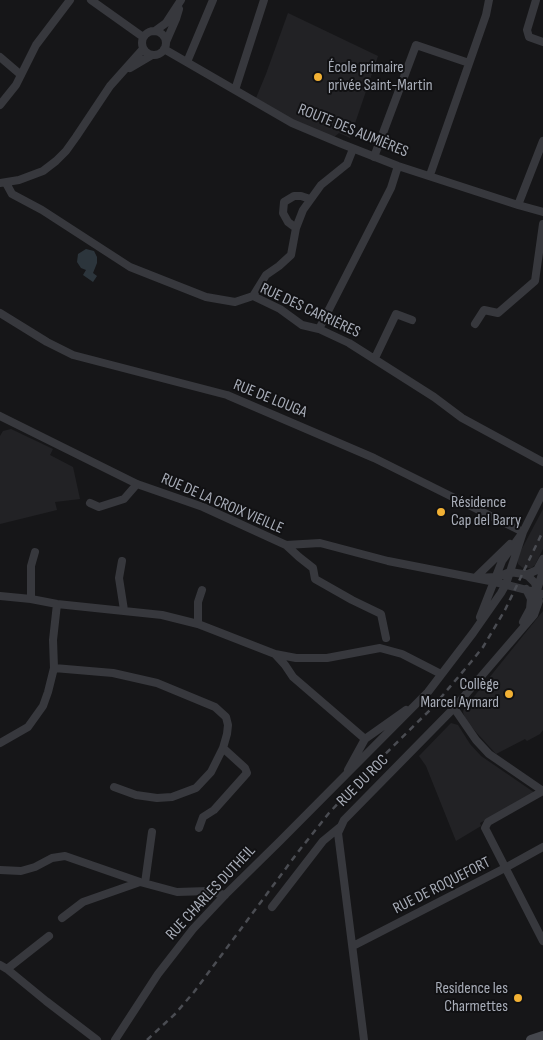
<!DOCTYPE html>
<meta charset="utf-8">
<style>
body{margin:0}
canvas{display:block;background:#161618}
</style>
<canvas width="543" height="1040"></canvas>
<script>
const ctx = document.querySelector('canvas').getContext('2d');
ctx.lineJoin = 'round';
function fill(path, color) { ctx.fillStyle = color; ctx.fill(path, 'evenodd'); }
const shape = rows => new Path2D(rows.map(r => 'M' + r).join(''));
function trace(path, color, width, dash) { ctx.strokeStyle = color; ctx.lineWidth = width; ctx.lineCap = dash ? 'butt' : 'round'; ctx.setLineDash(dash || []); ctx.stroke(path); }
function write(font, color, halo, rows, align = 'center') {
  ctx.font = font + ' "Sofia Sans Condensed",sans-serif'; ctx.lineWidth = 4; ctx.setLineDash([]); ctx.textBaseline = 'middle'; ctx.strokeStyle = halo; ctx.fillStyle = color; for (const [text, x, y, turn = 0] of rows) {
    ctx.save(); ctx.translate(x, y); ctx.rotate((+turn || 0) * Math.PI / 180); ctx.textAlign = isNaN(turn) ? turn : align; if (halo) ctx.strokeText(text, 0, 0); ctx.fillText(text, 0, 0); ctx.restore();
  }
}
fill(shape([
 [288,13,378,56,350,138,339,133,334,137,294,121,256,98,266,74],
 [11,429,53,449,50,455,73,467,80,499,55,502,57,510,0,524,0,436,3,431],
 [543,509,543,549,535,565,531,568,523,568,518,564,517,558],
 [543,611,543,730,540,734,527,741,525,739,496,754,466,721,463,712,464,709],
 [451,723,458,725,470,744,481,756,535,793,480,823,481,826,456,841,426,766,419,756]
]), '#222225');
fill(shape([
 [86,249,94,251,97,257,97,263,93,273,97,276,93,282,83,275,86,270,81,268,77,262,78,254]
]), '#2c353c');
trace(shape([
 [91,0,143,37],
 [536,0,527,30,529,37,543,42],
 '142 43a12 12 0 1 1 24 0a12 12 0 1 1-24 0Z',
 [155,31,166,23,181,0],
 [166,42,176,19,179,9],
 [164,49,292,123,342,144,398,166,518,205,543,212],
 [0,57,21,75],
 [187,62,213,0],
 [130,68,152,55],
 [235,90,264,0],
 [0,105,16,85,36,45,70,0],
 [374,157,416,45,469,63],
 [430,175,486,15,489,0],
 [0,183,19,180,43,171,56,161,66,151,76,137,110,86,143,49],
 [6,183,12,194,42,210,130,267,206,297,235,302,253,296,280,309,302,325,319,329,349,343,434,397,462,418,543,462],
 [518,205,543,141],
 [296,228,288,222,283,213,284,202,294,196,301,196,310,199],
 [253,296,266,275,279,266,291,255,296,228,303,210,321,185,347,164,353,149],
 [0,313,47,342,73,355,227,395,374,458,523,532],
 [475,324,484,310,498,313,535,281,543,224],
 [319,329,391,188,398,166],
 [375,358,396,314,412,320],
 [0,416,137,484,203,507,286,545,320,543,388,561,495,582,543,594],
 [90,503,99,507,124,499,137,484],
 [286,545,299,557,313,568,315,579,352,600,381,614,386,638],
 [122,561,119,578,124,610],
 [523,574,528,574,537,570,543,559],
 [475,578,510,544],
 [537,590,543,571],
 [0,596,31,599,57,604,162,615,198,624,275,654,296,658,327,658,380,648,402,654,441,674],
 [31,599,31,566,35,552],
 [480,617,502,561,523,532,543,492],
 [523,622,530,609,531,599,526,589],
 [198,624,198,602,202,590],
 [275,654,285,665,293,677,365,739],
 [54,668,113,673,157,683,215,707,226,717,228,725,227,734,223,748,211,772,196,788,172,797,157,798,136,795,114,787],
 [454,708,476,740,489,754,543,791],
 [0,743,28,727,43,706,48,692,54,668,53,640,57,604],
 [348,770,365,739,406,710],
 [543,791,488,822,485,828,543,941],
 [199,828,203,817,214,810,247,773,245,768,223,748],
 [0,870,21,871,35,867,52,858,65,856,140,882,177,892,208,891,225,895],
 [145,883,152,832],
 [272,907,323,841,340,827],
 [62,918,83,902,140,882],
 [353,946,505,868,543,847],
 [0,965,7,969,46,1001,97,1040],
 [7,969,49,936],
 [115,1040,158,974,193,929,225,895,280,841,428,692,473,633,501,593,506,584,523,532],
 [364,1040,338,833,344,820,454,708,534,615,539,601,535,583,528,576,523,574,510,572,497,577,475,578]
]), '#37383d', 8);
trace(shape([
 [531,1040,543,1036]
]), '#45474d', 10);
trace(shape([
 [147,1040,175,1014,194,992,298,852,329,813,372,767,432,708,471,662,483,647,505,610,543,531]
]), '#4a4c52', 2.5, [6, 5]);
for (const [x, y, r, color] of [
 [318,77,5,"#f2b134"],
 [441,512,5,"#f2b134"],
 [509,694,5,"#f2b134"],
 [518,998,5,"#f2b134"]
]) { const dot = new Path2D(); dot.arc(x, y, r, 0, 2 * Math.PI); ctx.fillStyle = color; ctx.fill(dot); trace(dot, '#111113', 2); }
write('16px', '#a8adb8', '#111113', [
 ["École primaire",328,68],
 ["privée Saint-Martin",328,86],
 ["Résidence",451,503],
 ["Cap del Barry",451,521],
 ["Collège",499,685,"right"],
 ["Marcel Aymard",499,703,"right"],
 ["Residence les",508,989,"right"],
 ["Charmettes",508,1007,"right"]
], 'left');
write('16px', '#a8adb8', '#111113', [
 ["ROUTE DES AUMIÈRES",353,131,22],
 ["RUE DES CARRIÈRES",310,311,25],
 ["RUE DE LOUGA",270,399,22],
 ["RUE DE LA CROIX VIEILLE",222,504,23],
 ["RUE DU ROC",363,781,-45],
 ["RUE DE ROQUEFORT",442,886,-27],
 ["RUE CHARLES DUTHEIL",211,893,-47]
]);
</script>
